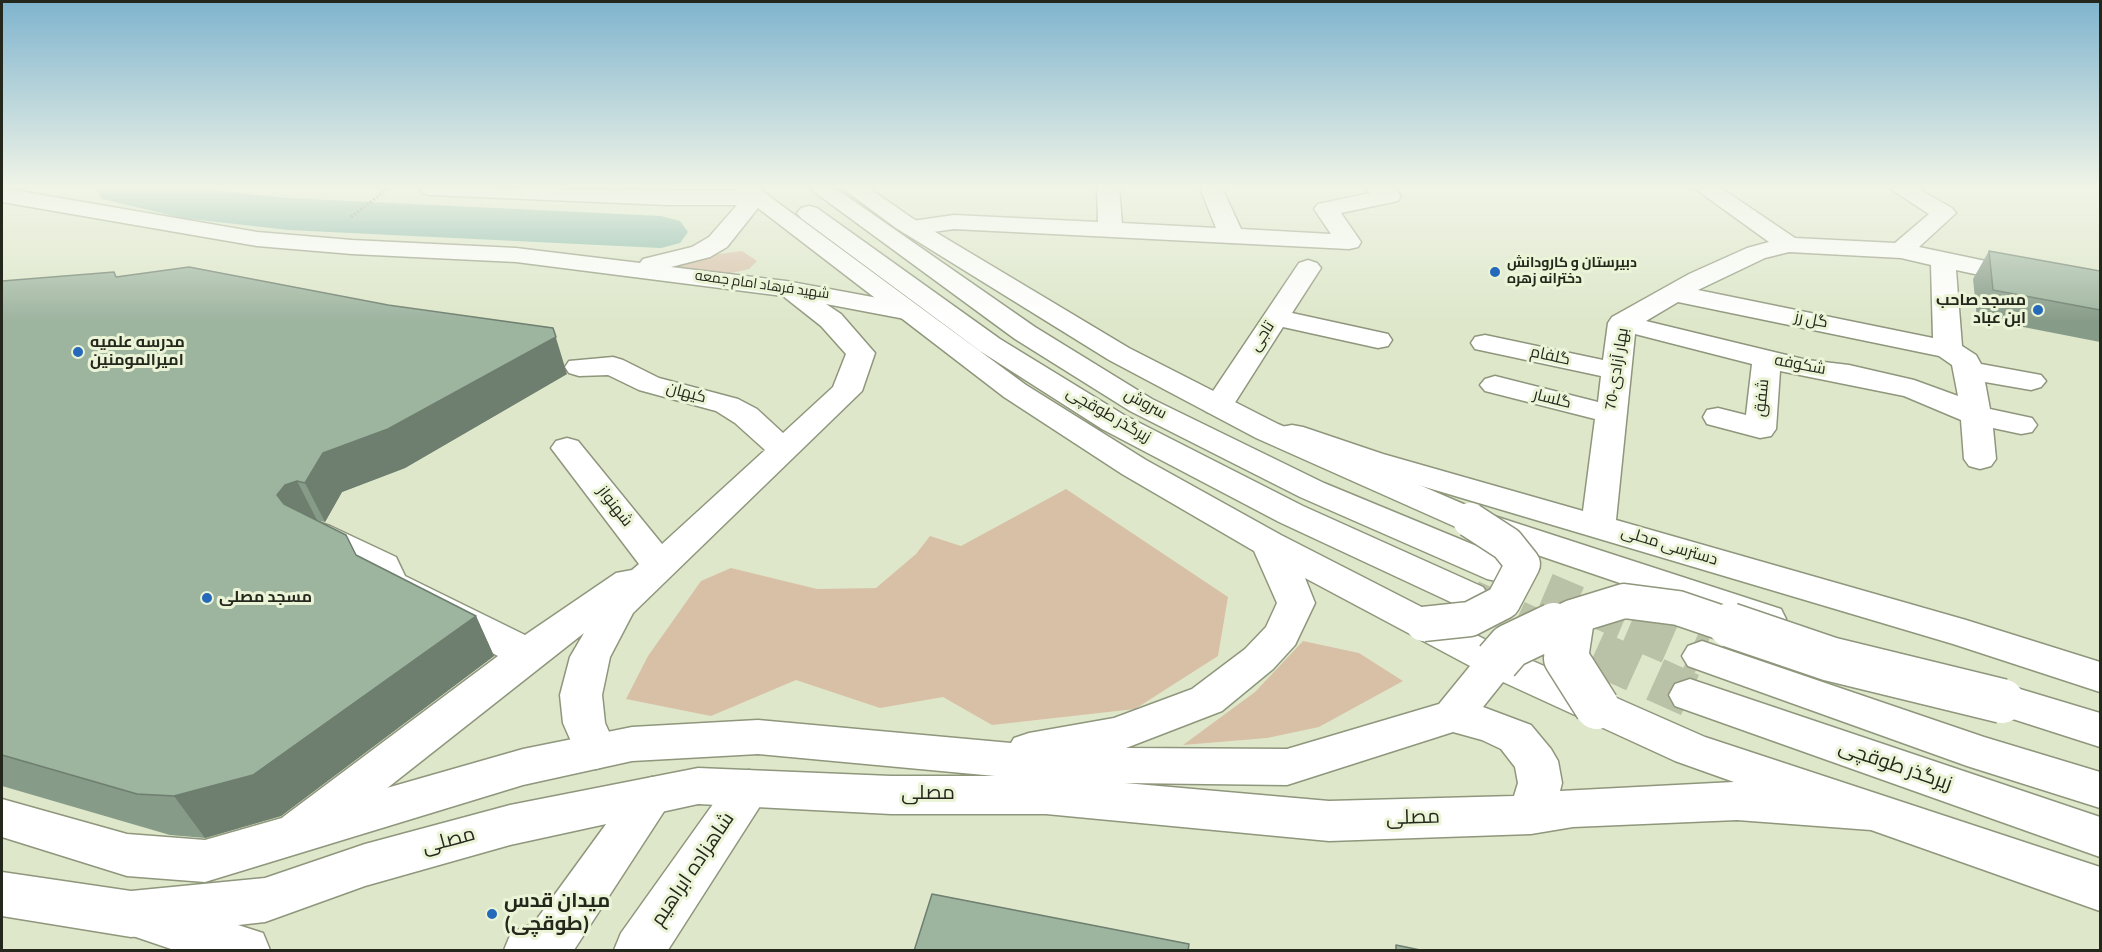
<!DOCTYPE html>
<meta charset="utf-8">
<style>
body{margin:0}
#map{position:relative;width:2102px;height:952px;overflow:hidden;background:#dee7ca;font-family:"Source Sans 3",sans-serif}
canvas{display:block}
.frame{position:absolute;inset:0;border:3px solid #24271c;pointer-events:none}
</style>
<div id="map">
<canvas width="2102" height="952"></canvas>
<div class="frame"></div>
</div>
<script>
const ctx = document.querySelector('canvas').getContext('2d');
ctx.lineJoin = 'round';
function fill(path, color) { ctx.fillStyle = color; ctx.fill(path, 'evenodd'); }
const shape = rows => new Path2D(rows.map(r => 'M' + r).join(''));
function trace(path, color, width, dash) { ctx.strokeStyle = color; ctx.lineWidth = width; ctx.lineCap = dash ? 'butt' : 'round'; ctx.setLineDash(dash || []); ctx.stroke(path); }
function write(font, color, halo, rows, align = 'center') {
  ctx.font = font + ' "Source Sans 3",Cairo,sans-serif'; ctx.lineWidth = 6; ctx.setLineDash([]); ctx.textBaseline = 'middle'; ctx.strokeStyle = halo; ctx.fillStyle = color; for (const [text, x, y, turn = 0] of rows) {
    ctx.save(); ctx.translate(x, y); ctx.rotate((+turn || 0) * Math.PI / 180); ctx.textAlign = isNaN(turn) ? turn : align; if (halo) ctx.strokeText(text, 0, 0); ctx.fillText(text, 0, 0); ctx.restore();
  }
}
fill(shape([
 [742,251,757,261,749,269,727,274,669,267,707,258,711,255],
 [1066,489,1228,597,1218,656,1135,709,992,725,943,697,880,708,796,680,711,716,626,699,648,656,701,581,731,568,817,589,876,588,916,554,930,536,961,546],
 [1303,641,1359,653,1403,681,1319,727,1267,738,1183,745,1255,692]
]), '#d8c0a7');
fill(shape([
 [95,188,190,188,288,198,661,216,680,221,688,232,680,243,661,248,288,230,182,218,102,199,95,188]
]), '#81b5a6');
trace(shape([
 [1500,570,1634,627],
 [1472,597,1539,627]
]), '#b9c1a7', 34, [34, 16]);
trace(shape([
 [1535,625,1690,695],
 [1630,625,1702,656]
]), '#b9c1a7', 44, [44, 22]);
const minor = shape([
 [2,188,257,232,352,240,516,248,640,263,643,259,692,247,709,237,737,205,668,205,430,195,422,193,419,188,755,191,763,193,766,198,727,247,710,257,671,267,786,281,905,303,915,305,918,311,915,317,905,319,826,304,841,314,875,353,862,391,633,613,610,657,602,695,605,723,618,752,611,764,596,769,581,764,563,723,560,695,570,657,584,633,315,845,299,851,283,845,276,831,283,817,498,656,377,593,368,573,306,542,300,534,306,526,318,522,330,526,396,557,405,576,525,635,616,573,632,570,639,564,551,448,556,441,567,438,578,441,662,544,765,450,735,423,716,411,639,390,608,375,579,376,569,373,565,367,569,361,613,357,623,360,659,378,738,399,757,409,783,433,833,387,846,354,821,326,783,296,516,262,352,254,257,246,2,202,2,188],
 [1097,188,1119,188,1122,223,1216,228,1200,188,1222,188,1241,229,1331,234,1314,209,1318,204,1370,193,1366,188,1394,188,1401,196,1398,201,1341,213,1361,242,1358,247,1349,249,954,229,912,235,904,233,900,228,904,223,912,221,954,215,1098,222,1097,188],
 [1694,188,1721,188,1795,238,1895,243,1929,214,1889,188,1917,188,1952,208,1956,213,1919,247,2100,285,2100,301,1956,270,1962,346,1976,355,1981,364,2041,375,2046,381,2041,387,2031,390,1985,382,1990,409,2032,418,2037,425,2032,432,2021,434,1993,428,1996,459,1991,466,1980,469,1969,466,1964,459,1961,420,1904,396,1780,371,1776,429,1771,436,1760,438,1707,424,1703,417,1707,410,1718,408,1746,415,1752,364,1635,334,1616,520,1966,620,2100,662,2100,692,1953,644,1361,468,1281,441,1276,434,1281,427,1292,425,1303,427,1383,454,1583,511,1595,419,1485,391,1480,385,1485,379,1495,376,1598,402,1601,376,1475,349,1471,343,1475,337,1485,335,1603,360,1608,323,1612,317,1689,274,1747,248,1769,242,1694,188],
 [1789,252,1901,258,1931,265,1933,338,1698,290,1765,258,1789,252],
 [1678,302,1939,356,1952,365,1958,396,1914,380,1849,365,1807,360,1646,321,1678,302],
 [1308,260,1317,263,1321,268,1292,313,1388,334,1392,340,1388,346,1378,348,1283,327,1229,412,1218,415,1207,412,1203,406,1299,263,1308,260],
 [749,770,765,776,771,789,668,950,614,950,621,933,733,776,749,770],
 [652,777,668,783,674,796,574,950,504,950,511,933,534,923,636,783,652,777],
 [141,894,263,933,270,950,174,950,124,933,116,917,124,901,141,894]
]);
const major = shape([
 [732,188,758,188,1026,385,1146,460,1281,535,1492,643,1705,737,2100,867,2100,911,1871,830,1737,820,1573,827,1531,834,1329,841,1046,814,891,814,698,804,510,845,365,886,265,922,131,937,2,916,2,872,131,891,265,878,365,844,510,805,698,768,891,776,995,776,758,754,632,761,523,785,205,882,127,876,2,837,2,799,127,834,205,840,523,749,632,727,758,720,1011,743,1014,738,1029,733,1114,718,1192,689,1245,649,1266,627,1277,603,1254,551,1122,474,1004,397,732,188],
 [1305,578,1470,666,1439,704,1287,749,1126,748,1222,711,1273,669,1295,645,1315,603,1305,578],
 [1503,682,1675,761,1734,782,1560,791,1562,783,1558,761,1551,749,1531,725,1483,707,1503,682],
 [1453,732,1482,740,1501,749,1515,767,1518,783,1514,796,1329,801,1125,783,1287,785,1453,732],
 [809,188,835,188,1035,327,1152,399,1324,483,1513,561,1518,570,1513,579,1500,582,1487,579,1300,497,1130,411,1015,339,809,188],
 [842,188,869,188,912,218,1129,348,1278,424,1482,512,1781,609,1786,619,1781,629,1767,633,1458,528,1256,438,1109,360,896,228,842,188],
 [809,206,817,208,1000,339,1124,415,1303,506,1483,587,1489,596,1483,605,1470,609,1457,605,1279,522,1102,429,980,351,801,218,797,213,801,208,809,206],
 [1702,641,1984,737,2100,772,2100,808,1967,766,1688,666,1682,656,1688,646,1702,641],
 [1980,677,2100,713,2100,747,1966,704,1959,693,1966,682,1980,677],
 [1690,679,2100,817,2100,857,1675,706,1669,695,1675,684,1690,679]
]);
trace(minor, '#8e967c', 3);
trace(major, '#8e967c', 3);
trace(shape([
 [351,217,389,188]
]), '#7a7f6c', 3, [2, 2]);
fill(minor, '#fff');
fill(major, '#fff');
const majorBridgeFar1 = shape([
 [1423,624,1470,619,1503,602,1523,564,1507,544,1470,520],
 [1551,627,1572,617,1624,601,1678,608,1734,627],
 [1571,627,1572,617]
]);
const majorBridge = shape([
 [1571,625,1566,658,1597,707],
 [1730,625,1830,659,2002,701],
 [1497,661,1510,646,1554,625]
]);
trace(majorBridgeFar1, '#8e967c', 37, []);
trace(majorBridge, '#8e967c', 47, []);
trace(majorBridgeFar1, '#fff', 34);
trace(majorBridge, '#fff', 44);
fill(shape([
 [1989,251,2100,271,2100,342,1977,318,1973,279],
 [117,277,567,374,405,468,342,492,325,522,316,520,346,535,356,555,476,616,494,656,281,816,205,838,170,835,2,786,2,281]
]), '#879b89');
fill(shape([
 [553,328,567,374,405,468,342,492,325,522,305,483,323,453],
 [297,481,317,520,305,524,298,534,277,495,285,485],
 [476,616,494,656,281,816,205,838,174,796]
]), '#6e7e6f');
const building = shape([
 [1989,251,2100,271,2100,310,1993,290,1989,251],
 [189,267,388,305,553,328,556,337,388,429,323,453,305,483,297,481,285,485,277,495,284,504,346,535,356,555,476,616,253,775,174,796,137,794,2,755,2,281,114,272,116,277,189,267],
 [932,894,1189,944,1188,951,914,951,932,894],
 [1396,945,1425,951,1396,951,1396,945]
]);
fill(building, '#9db49f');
trace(building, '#6e7e6f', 1.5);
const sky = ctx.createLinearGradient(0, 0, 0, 322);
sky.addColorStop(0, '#7fb4ce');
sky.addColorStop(0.58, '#f0f4e7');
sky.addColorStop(1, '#f0f4e700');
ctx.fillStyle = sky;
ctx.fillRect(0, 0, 2102, 322);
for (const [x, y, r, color] of [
 [1495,272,6,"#2469ba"],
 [2038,310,6,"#2469ba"],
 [78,352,6,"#2469ba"],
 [207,598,6,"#2469ba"],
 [492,914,6,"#2469ba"]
]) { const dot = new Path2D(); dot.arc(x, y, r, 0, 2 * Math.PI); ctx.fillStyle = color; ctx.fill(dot); trace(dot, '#ebf4d7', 2); }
write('bold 14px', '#24271c', '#ebf4d7', [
 ["دبیرستان و کارودانش",1507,264],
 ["دخترانه زهره",1507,280]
], 'left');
write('14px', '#24271c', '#ebf4d7', [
 ["شهید فرهاد امام جمعه",762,286,8]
]);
write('bold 16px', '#24271c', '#ebf4d7', [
 ["مسجد صاحب",2026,301,"right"],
 ["ابن عباد",2026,319,"right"],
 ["مدرسه علمیه",90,343],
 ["امیرالمومنین",90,361],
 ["مسجد مصلی",219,598]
], 'left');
write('16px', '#24271c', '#ebf4d7', [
 ["گل رز",1811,321,11],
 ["تاجی",1263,337,-57],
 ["گلفام",1550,357,12],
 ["شکوفه",1800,366,11],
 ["70-بهار آزادی",1618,369,-81],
 ["کیهان",686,394,15],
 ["شفق",1763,398,-84],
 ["گلسار",1552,400,14],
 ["سروش",1145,405,29],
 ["زیرگذر طوقچی",1108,416,30],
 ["شهنواز",614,507,52],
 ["دسترسی محلی",1669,547,17]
]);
write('20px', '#24271c', '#ebf4d7', [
 ["زیرگذر طوقچی",1895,767,19],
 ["مصلی",928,795],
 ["مصلی",1413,819,-2],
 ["مصلی",449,842,-15],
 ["شاهزاده ابراهیم",694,870,-56]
]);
write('bold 20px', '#24271c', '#ebf4d7', [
 ["میدان قدس",504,903],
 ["(طوقچی)",504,926]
], 'left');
</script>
